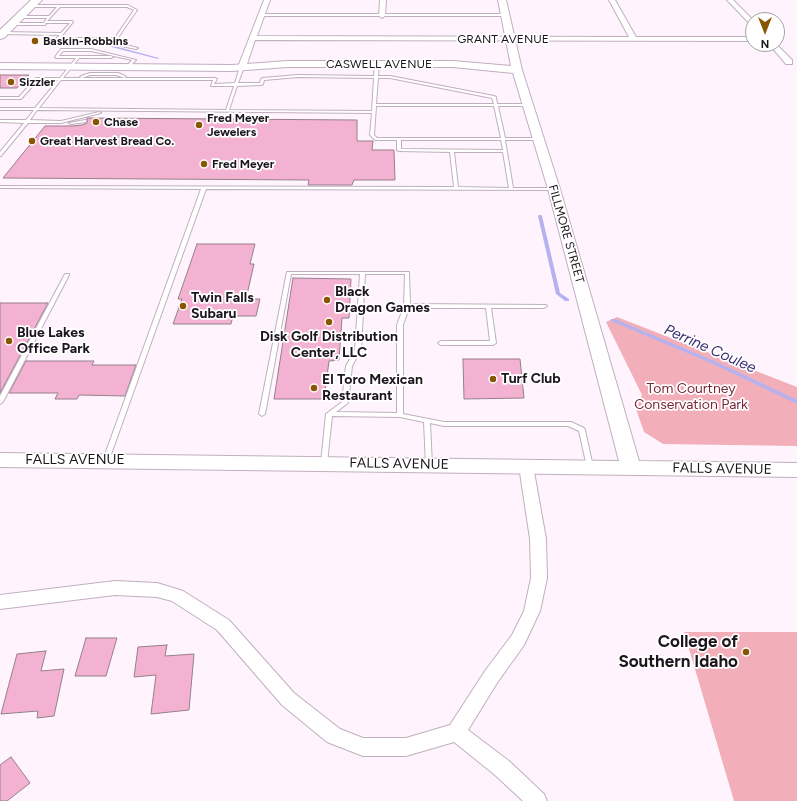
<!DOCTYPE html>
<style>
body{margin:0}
#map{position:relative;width:797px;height:801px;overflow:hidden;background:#fff4fe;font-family:Figtree,sans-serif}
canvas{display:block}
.north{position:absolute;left:745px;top:12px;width:40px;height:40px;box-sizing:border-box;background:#fff;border:1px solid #a4a2a4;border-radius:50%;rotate:180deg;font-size:11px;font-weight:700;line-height:16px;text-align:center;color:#1c161c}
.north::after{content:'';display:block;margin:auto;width:14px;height:18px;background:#885600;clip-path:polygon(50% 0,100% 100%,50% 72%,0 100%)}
</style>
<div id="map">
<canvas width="797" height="801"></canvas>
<div class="north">N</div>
</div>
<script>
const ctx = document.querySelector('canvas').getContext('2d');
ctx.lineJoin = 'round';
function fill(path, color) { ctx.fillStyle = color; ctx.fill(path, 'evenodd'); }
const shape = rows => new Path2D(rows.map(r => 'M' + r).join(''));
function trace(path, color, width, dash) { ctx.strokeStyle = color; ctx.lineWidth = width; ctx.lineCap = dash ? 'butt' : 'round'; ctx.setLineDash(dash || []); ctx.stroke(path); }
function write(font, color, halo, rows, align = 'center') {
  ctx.font = font + ' Figtree,sans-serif'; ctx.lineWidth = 3.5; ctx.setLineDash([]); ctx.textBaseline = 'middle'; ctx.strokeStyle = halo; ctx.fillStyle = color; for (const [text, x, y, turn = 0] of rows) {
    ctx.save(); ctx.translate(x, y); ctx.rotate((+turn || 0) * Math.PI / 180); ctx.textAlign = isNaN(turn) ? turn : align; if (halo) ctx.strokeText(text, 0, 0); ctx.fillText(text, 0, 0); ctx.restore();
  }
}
fill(shape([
 [617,317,797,387,797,446,663,444,644,432,636,409,642,395,606,322],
 [684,632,797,632,797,801,734,801]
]), '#f3afb9');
fill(shape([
 [55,41,96,41,159,58,158,59,96,43,54,43,54,42,55,41],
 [539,215,541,215,542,216,560,293,569,299,569,301,565,301,556,294,538,216,539,215],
 [611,319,615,319,717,362,797,400,797,404,713,364,611,321,611,319]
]), '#b5b2ef');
const building = shape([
 [0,75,29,75,17,88,0,88,0,75],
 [87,118,357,120,357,141,373,141,372,150,394,150,395,180,354,180,352,185,308,185,309,180,3,178,45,126,72,126,82,125,87,123,87,118],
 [197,244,255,244,250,264,254,264,246,299,260,299,256,316,233,316,231,324,173,324,182,299,178,299,197,244],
 [293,278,351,279,349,318,342,318,339,360,329,361,324,399,274,399,293,278],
 [0,303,48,303,0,393,0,303],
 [463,359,520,359,524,398,464,399,463,359],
 [26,361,94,361,92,365,136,365,125,396,79,395,77,399,55,399,58,393,9,393,26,361],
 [86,638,117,638,106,676,75,676,86,638],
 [167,645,165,656,194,654,189,710,151,714,156,675,134,677,138,647,167,645],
 [46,651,41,671,64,669,54,716,37,718,38,711,1,714,17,654,46,651],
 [11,757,30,783,7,801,0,801,0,765,11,757]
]);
fill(building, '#f4b2d2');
trace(building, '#957f8a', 1);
const lane = shape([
 [31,5,128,5,137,10,115,42,138,48,136,49,112,44,114,40,58,40,56,39,60,35,2,34,3,32,61,33,70,23,44,23,47,18,18,18,19,16,49,16,57,7,30,7,31,5],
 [60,7,127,7,134,10,115,38,60,38,73,22,72,21,47,21,60,7],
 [261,14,507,14,508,15,507,16,260,16,261,14],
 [12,23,45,23,46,24,45,25,11,25,12,23],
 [61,49,91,49,136,60,128,68,126,67,132,60,91,51,63,51,59,56,111,56,113,57,111,58,79,58,63,78,82,78,80,77,81,76,90,73,118,73,125,76,126,77,124,78,215,78,217,79,214,84,235,83,240,67,242,66,244,67,238,83,260,83,261,79,263,78,298,75,374,76,375,64,377,63,379,64,378,76,390,76,494,96,496,97,497,104,529,104,530,105,528,106,498,106,505,138,539,138,541,139,539,140,505,140,513,188,554,188,556,189,554,190,206,189,109,460,108,462,104,462,103,460,201,189,0,188,0,186,454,187,450,152,399,151,397,150,397,140,375,140,370,135,372,113,37,110,30,120,61,121,99,112,101,113,61,123,28,123,1,156,0,156,0,152,24,123,0,122,0,120,26,120,34,110,0,110,0,108,35,108,58,80,38,80,21,99,0,99,0,97,19,97,36,78,60,78,76,58,56,58,55,57,61,49],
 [90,75,117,75,124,78,82,78,90,75],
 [298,77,374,78,372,111,229,110,237,86,261,85,263,84,264,80,298,77],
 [378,78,390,78,492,98,494,104,376,104,378,78],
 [61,80,213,80,211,86,234,86,226,110,39,108,61,80],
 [376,106,494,106,501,138,377,138,374,135,376,106],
 [401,140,501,140,503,150,401,149,401,140],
 [454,152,503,152,509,188,458,187,454,152],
 [85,120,86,120,86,122,71,124,69,123,85,120],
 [287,272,409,272,410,304,546,305,547,306,544,308,491,308,496,343,493,345,441,345,438,343,441,341,490,341,486,308,409,308,403,325,403,414,444,422,571,422,584,428,585,430,593,467,592,469,588,469,587,467,579,431,568,426,444,426,430,423,432,465,431,467,427,467,426,465,424,422,400,417,332,416,327,463,326,465,322,465,321,463,326,414,342,402,346,366,355,350,360,274,291,274,265,414,262,416,259,414,287,272],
 [365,274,405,274,404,306,397,325,397,413,336,412,348,403,352,366,361,350,365,274],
 [65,274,69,274,69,275,3,402,0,404,0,396,65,274]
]);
const street = shape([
 [264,0,270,0,257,36,629,37,609,0,615,0,636,37,753,37,753,41,255,40,246,67,242,69,239,69,238,67,264,0],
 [380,0,386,0,385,16,382,18,379,16,380,0],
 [727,0,733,0,753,20,753,26,751,25,727,0],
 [769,44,776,44,792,60,792,64,786,64,769,44],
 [526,461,531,462,533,466,546,539,547,578,540,611,524,645,497,683,468,730,509,761,544,794,547,801,523,801,495,775,454,742,406,756,363,756,327,742,282,705,217,630,172,601,157,597,115,595,0,609,0,595,115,581,157,583,177,589,183,591,229,620,294,693,340,729,363,738,406,738,450,725,485,671,512,635,524,611,531,578,530,539,519,466,521,462,526,461]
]);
const secondary = shape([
 [498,0,506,0,522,70,560,189,639,461,797,463,797,477,0,467,0,453,619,461,548,189,513,73,453,67,288,67,232,71,0,69,0,63,232,65,288,61,453,61,511,66,498,0]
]);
const primary = shape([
 [31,0,42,0,4,38,0,39,0,30,31,0]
]);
trace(lane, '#c0afbf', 2);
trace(street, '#c0afbf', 2);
trace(secondary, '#c0afbf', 2);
trace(primary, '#c0afbf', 2);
fill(lane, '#fff');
fill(street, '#fff');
fill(secondary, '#fff');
fill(primary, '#fff');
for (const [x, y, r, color] of [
 [35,41,4,"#885600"],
 [11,82,4,"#885600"],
 [96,122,4,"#885600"],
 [199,125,4,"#885600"],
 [32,141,4,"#885600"],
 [204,164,4,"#885600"],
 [327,300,4,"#885600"],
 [183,306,4,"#885600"],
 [329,322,4,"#885600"],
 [9,341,4,"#885600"],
 [493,379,4,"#885600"],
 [314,388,4,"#885600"],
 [746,652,4,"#885600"]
]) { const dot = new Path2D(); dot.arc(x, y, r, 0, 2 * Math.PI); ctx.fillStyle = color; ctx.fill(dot); trace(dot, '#fff', 1.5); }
write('12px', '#1c161c', '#fff', [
 ["GRANT AVENUE",503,39],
 ["CASWELL AVENUE",379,64],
 ["FILLMORE STREET",566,234,74]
]);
write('bold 12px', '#1c161c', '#fff', [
 ["Baskin-Robbins",43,41],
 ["Sizzler",19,82],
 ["Fred Meyer",207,118],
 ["Jewelers",207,132],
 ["Chase",104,122],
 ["Great Harvest Bread Co.",40,141],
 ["Fred Meyer",212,164]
], 'left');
write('bold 14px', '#1c161c', '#fff', [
 ["Black",335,292],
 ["Dragon Games",335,308],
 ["Twin Falls",191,298],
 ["Subaru",191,314],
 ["Blue Lakes",17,333],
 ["Office Park",17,349],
 ["Disk Golf Distribution",329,337,"center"],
 ["Center, LLC",329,353,"center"],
 ["Turf Club",501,379],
 ["El Toro Mexican",322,380],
 ["Restaurant",322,396]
], 'left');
write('14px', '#7a263b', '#fff', [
 ["Tom Courtney",691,389],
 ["Conservation Park",691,405]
]);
write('14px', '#1c161c', '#fff', [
 ["FALLS AVENUE",75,460],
 ["FALLS AVENUE",399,464,1],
 ["FALLS AVENUE",722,469,1]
]);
write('italic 15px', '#392d74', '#fff', [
 ["Perrine Coulee",710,349,24]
]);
write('bold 17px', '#1c161c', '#fff', [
 ["College of",738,642],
 ["Southern Idaho",738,662]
], 'right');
</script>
